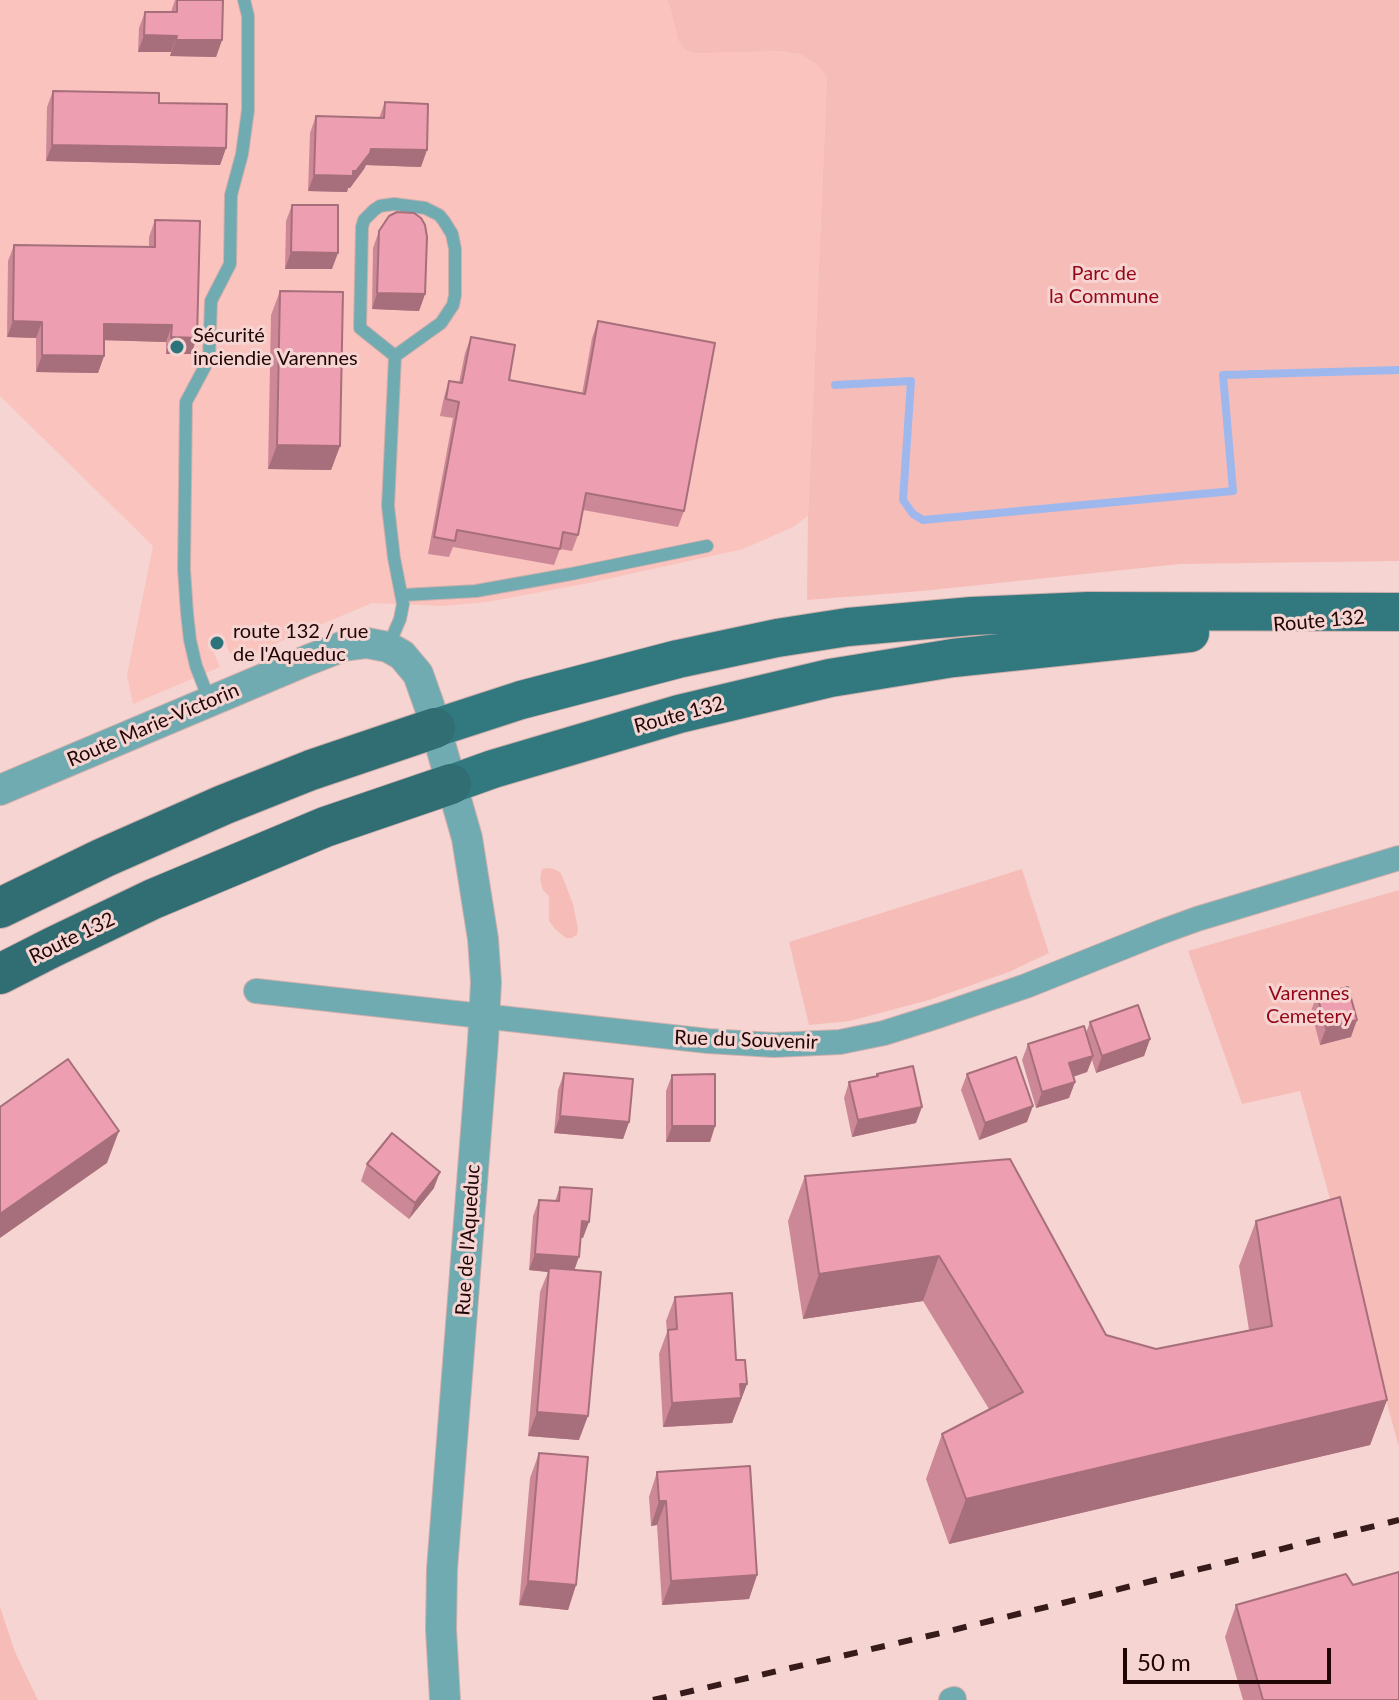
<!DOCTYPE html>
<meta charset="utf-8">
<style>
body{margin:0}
#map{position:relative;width:1399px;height:1700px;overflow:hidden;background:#f6d4d1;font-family:Lato,sans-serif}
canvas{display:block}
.scale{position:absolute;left:1123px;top:1648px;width:208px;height:36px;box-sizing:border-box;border:4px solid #200505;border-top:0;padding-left:10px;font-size:24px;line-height:28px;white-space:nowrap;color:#200505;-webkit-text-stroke:6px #f6d4d1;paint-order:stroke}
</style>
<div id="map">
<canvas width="1399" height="1700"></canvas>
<div class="scale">50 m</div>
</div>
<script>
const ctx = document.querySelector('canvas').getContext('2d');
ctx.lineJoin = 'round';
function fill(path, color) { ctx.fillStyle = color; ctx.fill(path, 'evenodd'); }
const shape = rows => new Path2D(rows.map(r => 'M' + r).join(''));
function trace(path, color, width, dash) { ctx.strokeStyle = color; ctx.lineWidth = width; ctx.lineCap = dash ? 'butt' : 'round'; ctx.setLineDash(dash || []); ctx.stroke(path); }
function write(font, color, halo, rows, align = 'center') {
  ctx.font = font + ' Lato,sans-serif'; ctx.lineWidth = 6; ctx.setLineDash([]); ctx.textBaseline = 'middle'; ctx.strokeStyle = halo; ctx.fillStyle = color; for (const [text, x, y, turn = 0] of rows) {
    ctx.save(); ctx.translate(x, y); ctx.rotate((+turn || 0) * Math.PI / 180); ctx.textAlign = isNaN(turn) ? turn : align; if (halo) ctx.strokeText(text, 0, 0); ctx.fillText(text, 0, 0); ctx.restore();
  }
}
fill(shape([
 [0,0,666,0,669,3,678,40,800,54,818,65,827,78,808,516,793,527,743,549,589,583,487,602,442,606,372,603,237,660,229,652,222,634,208,639,220,667,133,704,127,675,153,546,0,396]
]), '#fac3be');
fill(shape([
 [666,0,1399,0,1399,561,1180,564,922,591,807,600,808,516,827,78,818,65,800,54,775,51,698,53,686,50,678,40,669,3],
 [547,868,554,869,561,873,573,904,578,929,577,935,571,938,566,938,555,929,549,921,549,896,543,890,540,879,542,869],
 [1022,869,1049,953,1009,972,929,1000,850,1021,809,1025,789,942],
 [1399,890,1399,1447,1300,1091,1242,1104,1188,951],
 [0,1607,15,1652,38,1700,0,1700]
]), '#f6bdb8');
trace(shape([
 [835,385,911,381,903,500,913,514,923,520,1233,491,1223,375,1399,370]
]), '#9eb8ee', 8);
const service = shape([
 [394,204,425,208,439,215,444,221,452,234,455,249,455,295,453,305,441,323,395,356,360,328,362,227,364,220,374,210,380,206,394,204],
 [403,595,476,591,571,574,707,546],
 [388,647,400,619,403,604,394,558,388,506,395,356],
 [210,702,196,666,190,640,187,613,184,569,186,402,209,359,211,301,230,264,231,195,242,154,248,110,248,16,244,0]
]);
const minor = shape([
 [256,991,708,1041,774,1045,840,1042,884,1033,941,1015,1026,986,1161,932,1197,919,1399,858],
 [951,1700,954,1699]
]);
const tertiary = shape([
 [0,790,308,660,344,646,367,643,388,647,402,655,418,674,429,705,467,838,483,939,486,982,483,1041,442,1569,441,1629,445,1700]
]);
const primary = shape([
 [435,728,521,700,678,659,777,638,848,627,972,616,1088,611,1399,612],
 [451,784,493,769,679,714,830,678,953,658,1190,633]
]);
const trunk = shape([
 [0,908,103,858,223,805,311,770,435,728],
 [0,974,53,947,153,899,325,827,451,784]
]);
trace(service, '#cfafac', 14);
trace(minor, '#cfafac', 26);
trace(tertiary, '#cfafac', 32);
trace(primary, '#cfafac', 40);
trace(trunk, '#cfafac', 42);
trace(service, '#70abb2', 12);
trace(minor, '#70abb2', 24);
trace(tertiary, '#70abb2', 30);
trace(primary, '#32787f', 38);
trace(trunk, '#316e74', 40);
trace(shape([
 [653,1700,945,1632,1399,1520]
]), '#361b1a', 6, [14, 14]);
fill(shape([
 [175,0,223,0,222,40,216,57,170,56,171,52,138,52,139,28,145,12,171,12],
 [53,91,159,103,226,148,220,165,46,161,47,107],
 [385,102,421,167,366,165,364,169,350,188,348,188,347,192,308,191,310,133,316,116,379,118],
 [292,205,332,269,285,269,286,221],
 [155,220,197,338,191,354,166,354,166,342,104,340,104,356,98,373,36,372,36,338,7,337,8,261,14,245,149,247,149,237],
 [379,231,425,294,419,311,372,309,373,248],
 [280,291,340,446,331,470,268,469,271,315],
 [598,321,684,511,678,527,583,510,578,535,572,551,560,549,554,565,453,547,449,557,428,554,453,418,440,416,444,397,449,381,459,383,465,353,471,337,509,380,582,394,592,338],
 [1317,995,1351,1037,1320,1045,1311,1011],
 [1090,1022,1150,1039,1144,1056,1096,1073,1092,1060,1087,1072,1073,1077,1075,1082,1069,1098,1036,1108,1022,1060,1028,1044,1086,1033],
 [564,1073,629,1122,623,1139,554,1133,558,1090],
 [877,1074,916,1123,852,1137,844,1098,849,1082,876,1076],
 [967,1074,1027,1122,979,1140,961,1090],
 [672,1075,715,1126,710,1142,666,1142,666,1091],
 [367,1164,434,1188,409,1219,361,1181],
 [805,1176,1106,1335,1156,1349,1249,1330,1239,1266,1256,1221,1387,1400,1370,1445,949,1544,926,1479,942,1434,989,1409,923,1301,803,1319,788,1221],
 [560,1187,583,1238,581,1238,574,1270,579,1440,528,1436,540,1292,548,1272,529,1270,533,1216,539,1200,555,1201],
 [675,1297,736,1360,747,1384,732,1423,663,1427,659,1354,667,1332,666,1321],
 [539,1453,576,1585,568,1610,519,1605,530,1478],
 [657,1472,757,1575,749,1599,662,1605,657,1525,651,1526,649,1497],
 [1353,1585,1399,1700,1243,1700,1225,1637,1236,1605]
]), '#cc8897');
fill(shape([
 [144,35,177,36,171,52,138,52],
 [176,40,222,40,216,57,170,56],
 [52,145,226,148,220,165,46,161],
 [371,149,427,150,421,167,366,165,364,169,350,188,348,188,347,192,308,191,314,175,353,171],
 [291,252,338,253,332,269,285,269],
 [377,293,425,294,419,311,372,309],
 [13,321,42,322,36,338,7,337],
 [104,324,172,325,166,342,98,340],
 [171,337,197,338,191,354,166,354],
 [42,355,104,356,98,373,36,372],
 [277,445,340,446,331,470,268,469],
 [1357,1020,1351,1037,1320,1045,1326,1028],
 [1150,1039,1144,1056,1096,1073,1102,1056],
 [1093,1056,1087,1072,1063,1080,1069,1063],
 [1075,1082,1069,1098,1036,1108,1042,1092],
 [1033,1106,1027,1122,979,1140,985,1123],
 [922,1107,916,1123,852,1137,858,1120],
 [560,1116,629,1122,623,1139,554,1133],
 [672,1126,715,1126,710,1142,666,1142],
 [119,1131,107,1163,0,1238,0,1214],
 [440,1172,434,1188,409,1219,415,1203],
 [582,1221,589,1222,583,1238,576,1237],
 [535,1254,579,1257,573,1274,549,1268,548,1272,529,1270],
 [939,1256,923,1301,803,1319,819,1274],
 [740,1384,747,1384,732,1423,663,1427,672,1403],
 [1387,1400,1370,1445,949,1544,966,1499],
 [537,1412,588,1416,579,1440,528,1436],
 [659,1501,666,1501,657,1525,651,1526],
 [757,1575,749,1599,662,1605,671,1581],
 [528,1581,576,1585,568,1610,519,1605]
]), '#a66f7b');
const building = shape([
 [177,0,223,0,222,40,176,40,177,36,144,35,145,12,177,12,177,0],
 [53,91,159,93,159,103,227,104,226,148,52,145,53,91],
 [385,102,428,104,427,150,371,149,370,153,356,171,353,171,353,176,314,175,316,116,384,118,385,102],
 [292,205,338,205,338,253,291,252,292,205],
 [397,212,414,213,421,218,425,225,427,237,425,294,377,293,379,231,389,216,397,212],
 [155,220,200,221,197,338,171,337,172,325,104,324,104,356,42,355,42,322,13,321,14,245,155,247,155,220],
 [280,291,343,292,340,446,277,445,280,291],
 [598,321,715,343,684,511,586,493,578,535,563,532,560,549,457,530,455,541,434,537,459,402,446,399,449,381,462,383,471,337,515,345,509,380,585,394,598,321],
 [1348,987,1357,1020,1326,1028,1317,995,1348,987],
 [1138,1005,1150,1039,1102,1056,1090,1022,1138,1005],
 [1084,1026,1093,1056,1069,1063,1075,1082,1042,1092,1028,1044,1084,1026],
 [1016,1057,1033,1106,985,1123,967,1074,1016,1057],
 [68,1059,119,1131,0,1214,0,1107,68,1059],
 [913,1066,922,1107,858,1120,849,1082,878,1076,877,1074,913,1066],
 [564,1073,633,1079,629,1122,560,1116,564,1073],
 [715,1074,715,1126,672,1126,672,1075,715,1074],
 [392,1133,440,1172,415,1203,367,1164,392,1133],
 [1010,1159,1106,1335,1156,1349,1272,1326,1256,1221,1340,1197,1387,1400,966,1499,942,1434,1023,1392,939,1256,819,1274,805,1176,1010,1159],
 [560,1187,592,1189,589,1222,582,1221,579,1257,535,1254,539,1200,559,1201,560,1187],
 [549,1268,601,1272,588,1416,537,1412,549,1268],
 [732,1293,736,1360,745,1360,747,1384,740,1384,741,1398,672,1403,668,1330,677,1329,675,1297,732,1293],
 [539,1453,588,1457,576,1585,528,1581,539,1453],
 [750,1466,757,1575,671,1581,666,1501,659,1501,657,1472,750,1466],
 [1399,1572,1399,1700,1263,1700,1236,1605,1346,1574,1353,1585,1399,1572]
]);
fill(building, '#ed9eb0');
trace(building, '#a66f7b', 2);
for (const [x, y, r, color] of [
 [177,347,8,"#2b747b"],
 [217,643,8,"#2b747b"]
]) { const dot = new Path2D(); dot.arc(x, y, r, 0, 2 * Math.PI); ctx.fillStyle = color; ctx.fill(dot); trace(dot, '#f6d4d1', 3); }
write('20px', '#940618', '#f6d4d1', [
 ["Parc de",1104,274],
 ["la Commune",1104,297],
 ["Varennes",1309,994],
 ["Cemetery",1309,1017]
]);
write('20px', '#200505', '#f6d4d1', [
 ["Sécurité",193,336],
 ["inciendie Varennes",193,359],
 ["route 132 / rue",233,632],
 ["de l'Aqueduc",233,655]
], 'left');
write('20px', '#200505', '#f6d4d1', [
 ["Route 132",1319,621,-5],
 ["Route 132",679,715,-15],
 ["Route Marie-Victorin",153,725,-23],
 ["Route 132",72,938,-26],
 ["Rue du Souvenir",746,1040,2],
 ["Rue de l'Aqueduc",468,1240,-86]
]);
</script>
